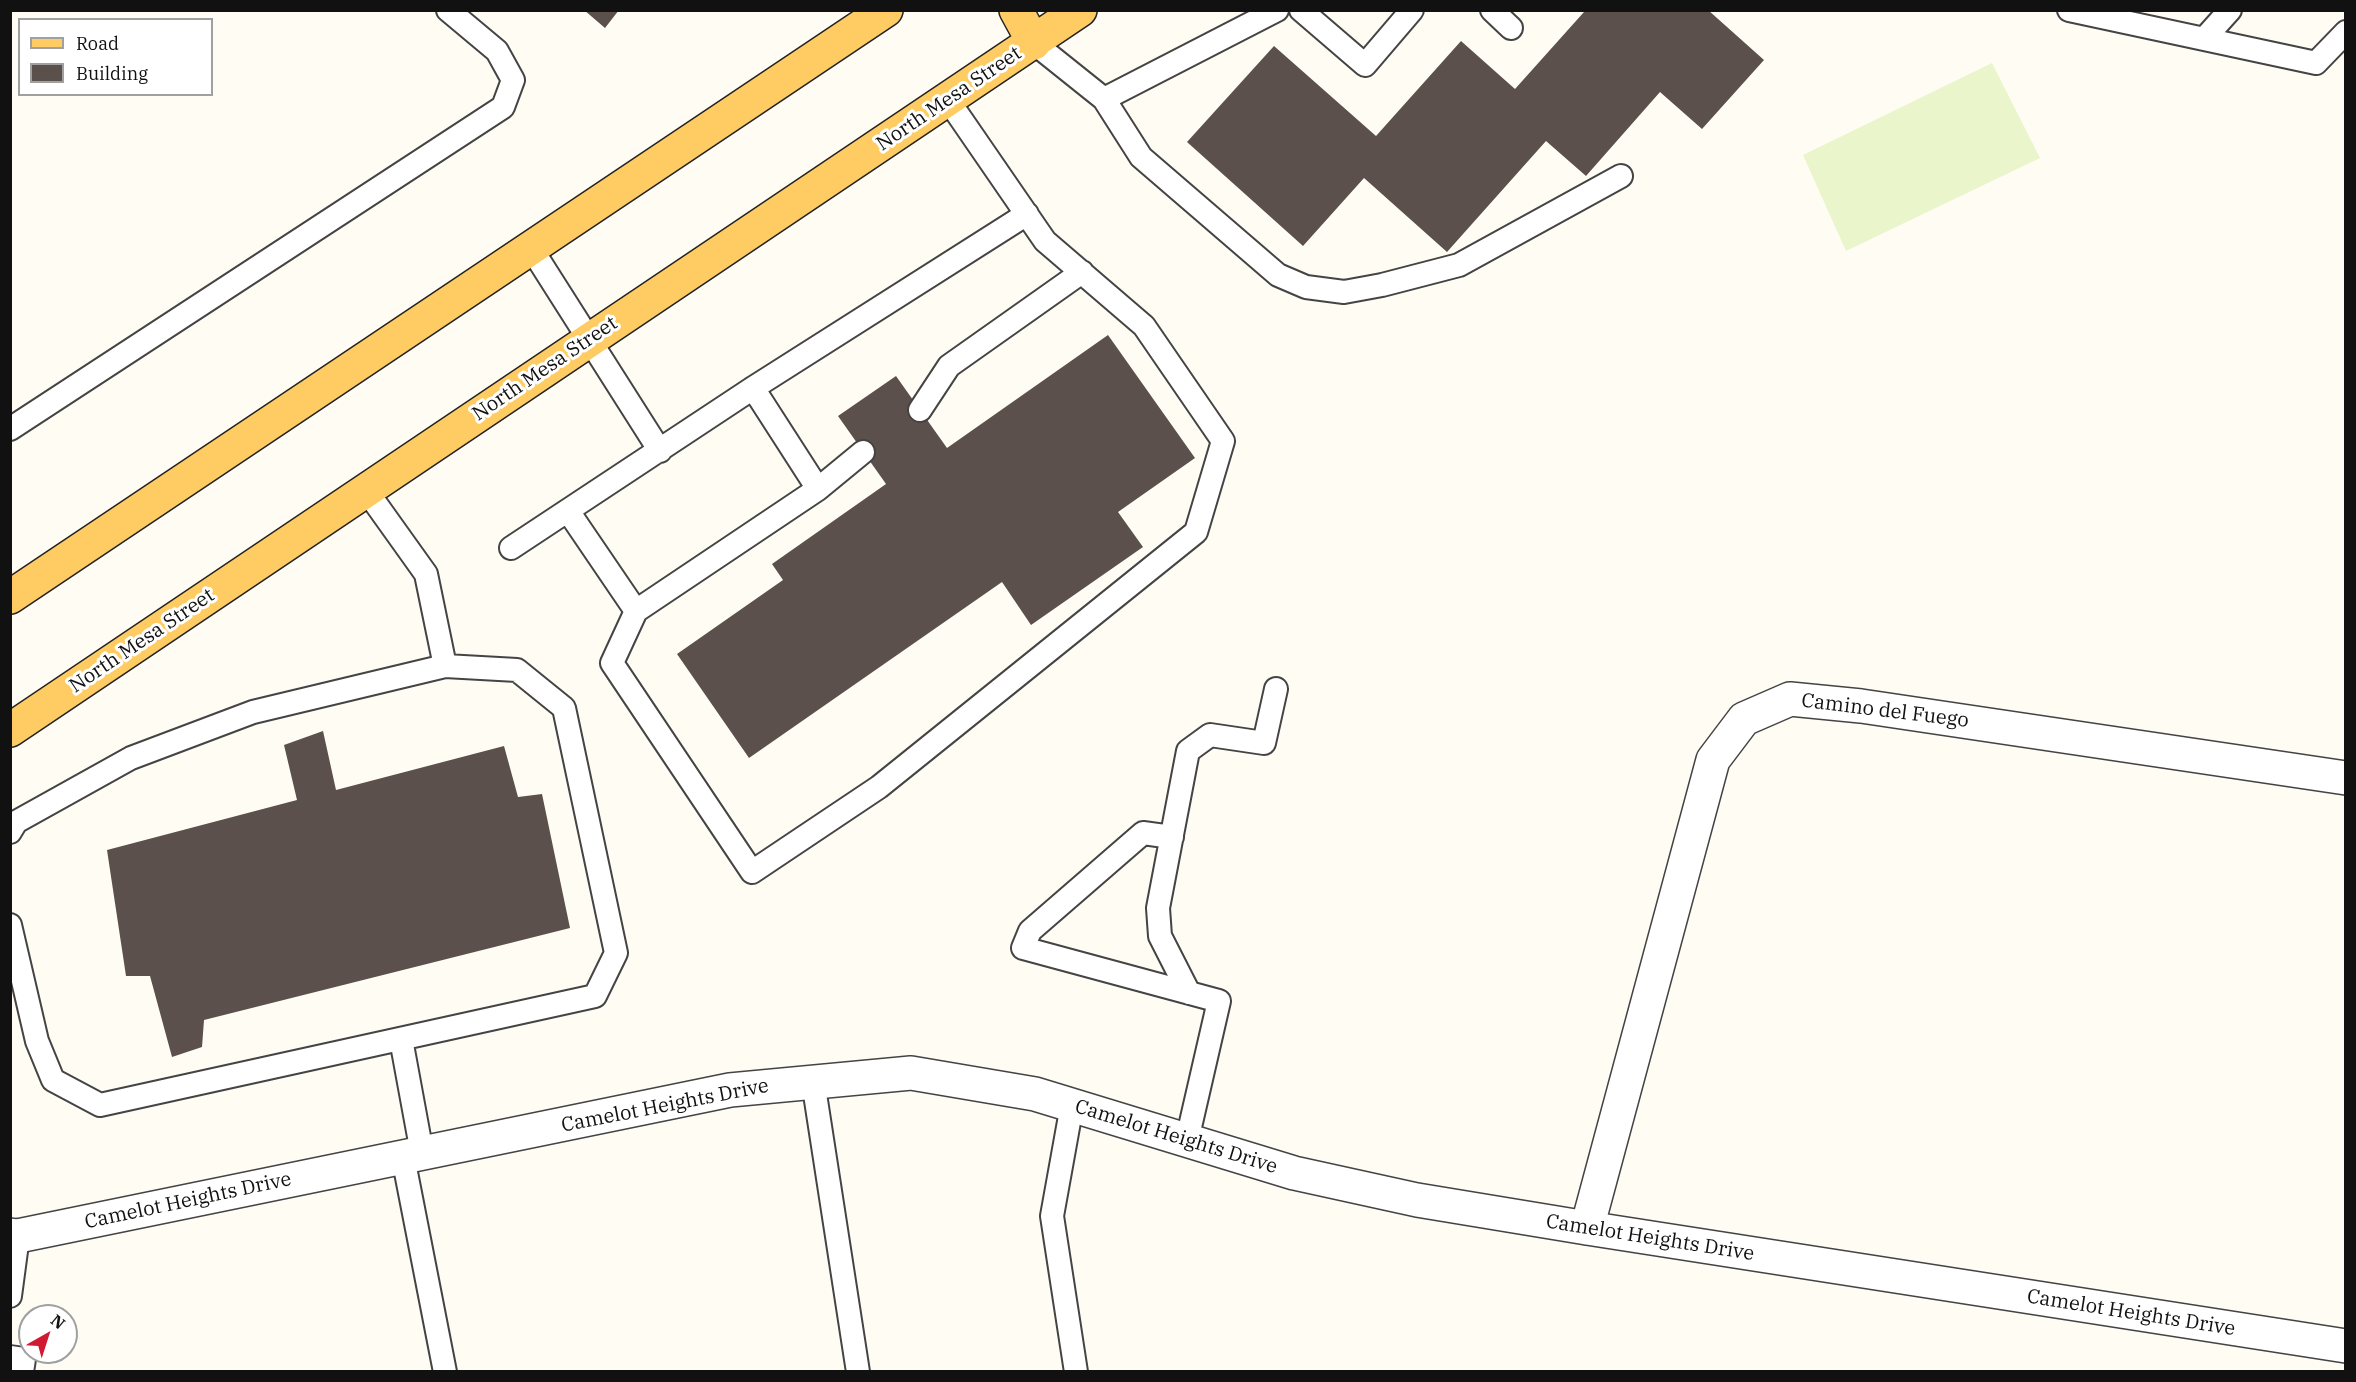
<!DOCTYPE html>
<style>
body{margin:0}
#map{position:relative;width:2356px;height:1382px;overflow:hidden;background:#fffcf4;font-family:"IBM Plex Serif",serif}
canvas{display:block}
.frame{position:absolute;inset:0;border:12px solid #111;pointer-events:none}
.legend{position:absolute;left:18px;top:18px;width:195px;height:78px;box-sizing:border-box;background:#fff;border:2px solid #a0a0a0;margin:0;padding:8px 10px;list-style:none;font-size:18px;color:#111}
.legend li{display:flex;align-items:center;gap:12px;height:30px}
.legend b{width:30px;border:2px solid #a0a0a0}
.north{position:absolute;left:18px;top:1304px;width:60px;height:60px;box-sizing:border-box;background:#fff;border:2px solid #a0a0a0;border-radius:50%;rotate:39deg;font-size:16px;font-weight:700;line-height:24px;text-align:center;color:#111}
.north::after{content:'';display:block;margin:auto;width:21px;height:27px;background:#d01a32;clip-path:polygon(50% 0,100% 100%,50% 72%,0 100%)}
</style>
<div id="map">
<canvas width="2356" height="1382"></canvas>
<div class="frame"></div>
<ul class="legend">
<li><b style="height:8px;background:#ffcc64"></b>Road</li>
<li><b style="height:16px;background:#5b504c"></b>Building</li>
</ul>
<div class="north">N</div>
</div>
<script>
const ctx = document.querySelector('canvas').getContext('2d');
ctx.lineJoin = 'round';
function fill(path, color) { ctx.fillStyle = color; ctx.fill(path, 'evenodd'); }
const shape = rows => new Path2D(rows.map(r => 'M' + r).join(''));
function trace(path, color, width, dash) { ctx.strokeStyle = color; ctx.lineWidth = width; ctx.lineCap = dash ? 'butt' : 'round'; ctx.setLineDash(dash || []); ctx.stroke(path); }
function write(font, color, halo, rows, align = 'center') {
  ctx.font = font + ' "IBM Plex Serif",serif'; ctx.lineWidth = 6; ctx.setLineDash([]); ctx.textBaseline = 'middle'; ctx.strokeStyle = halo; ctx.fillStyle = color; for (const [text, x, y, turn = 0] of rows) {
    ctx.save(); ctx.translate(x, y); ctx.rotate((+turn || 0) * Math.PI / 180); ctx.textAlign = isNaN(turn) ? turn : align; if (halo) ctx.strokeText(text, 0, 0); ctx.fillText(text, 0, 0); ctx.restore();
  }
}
fill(shape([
 [1992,63,2040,158,1846,251,1803,155]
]), '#eaf5cc');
fill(shape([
 [584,10,619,10,605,28],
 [1583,10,1708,10,1764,60,1702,129,1660,92,1586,176,1546,141,1447,252,1364,178,1303,246,1187,142,1274,46,1376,136,1461,41,1515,89,1584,12],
 [1108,335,1195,458,1118,512,1143,547,1031,625,1002,582,749,758,677,654,783,580,772,564,886,484,838,416,896,376,947,448],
 [323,731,336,790,504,746,518,797,542,794,570,928,204,1020,202,1047,172,1057,150,976,126,976,107,850,297,800,284,745]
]), '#5b504c');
const lane = shape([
 [1301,10,1365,65,1412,10],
 [1492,10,1511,28],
 [2069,10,2316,63,2346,32],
 [2204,39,2230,10],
 [1034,43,1104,99,1277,10],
 [1104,99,1141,157,1278,275,1306,287,1344,292,1382,285,1459,265,1621,176],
 [531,248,660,451],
 [920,410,949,366,1082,272],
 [10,429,503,107,513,80,497,51,448,10],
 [818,489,863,452],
 [366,490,426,574,445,666],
 [568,511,636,611,612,663,752,872,879,787,1196,532,1223,441,1144,326,1045,241,948,100],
 [511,548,753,388,1027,214],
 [636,611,818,489,753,388],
 [10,832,16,822,131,758,253,712,445,666,517,670,564,708,616,953,595,996,100,1105,53,1080,37,1041,10,925],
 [1172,837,1143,833,1030,931,1023,948,1219,1001,1187,1140],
 [1189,993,1160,936,1158,908,1188,751,1210,735,1264,743,1276,689],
 [401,1039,422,1153],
 [813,1081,858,1372],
 [1072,1105,1052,1216,1076,1372],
 [403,1157,445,1372],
 [10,1296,18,1236],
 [10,1357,24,1359,22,1372]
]);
const street = shape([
 [1587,1228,1713,760,1744,719,1790,699,1861,706,2346,778],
 [10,1235,18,1236,730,1090,911,1073,1035,1094,1294,1173,1417,1200,1587,1228,2346,1346]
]);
const primary = shape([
 [1016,10,1034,43],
 [10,597,886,10],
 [10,730,1080,10]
]);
trace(lane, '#444', 26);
trace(street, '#444', 36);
trace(primary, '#222', 36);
trace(lane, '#fff', 22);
trace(street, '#fff', 33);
trace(primary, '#ffcc64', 33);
write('20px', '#111', '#fff', [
 ["North Mesa Street",949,99,-34],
 ["North Mesa Street",545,369,-34],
 ["North Mesa Street",142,641,-34],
 ["Camino del Fuego",1885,711,7],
 ["Camelot Heights Drive",665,1106,-11],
 ["Camelot Heights Drive",1176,1137,17],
 ["Camelot Heights Drive",188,1201,-12],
 ["Camelot Heights Drive",1650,1238,9],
 ["Camelot Heights Drive",2131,1313,9]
]);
</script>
